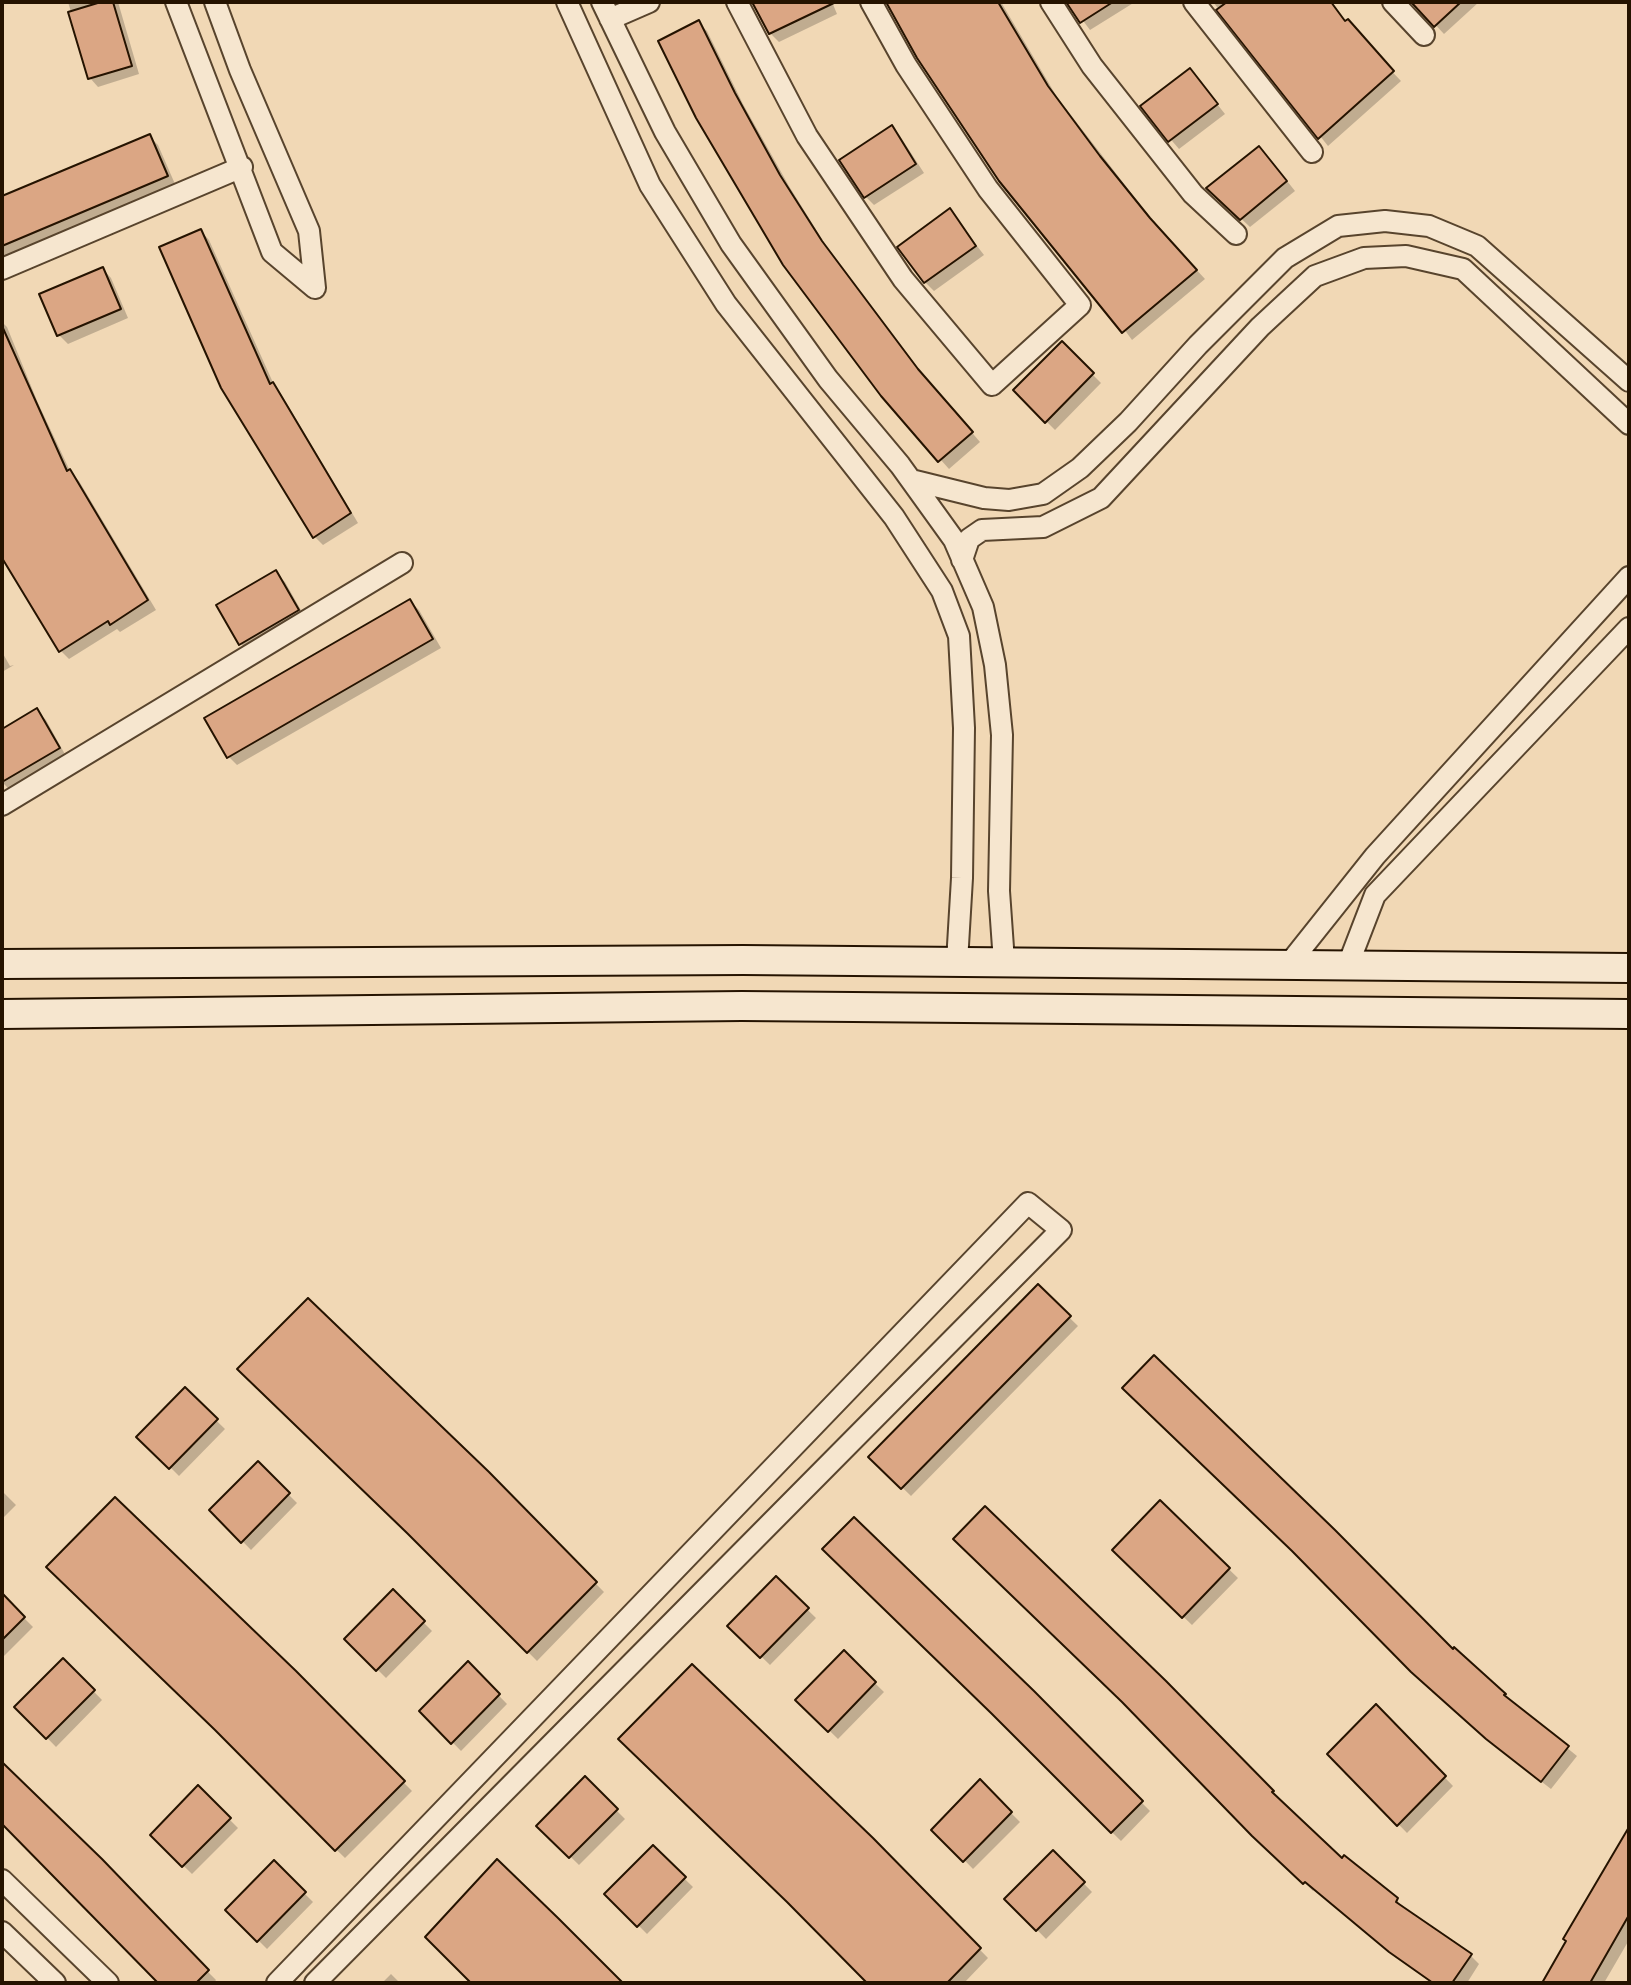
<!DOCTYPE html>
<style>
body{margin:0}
#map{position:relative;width:1631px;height:1985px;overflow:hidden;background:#f1d8b5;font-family:"Gentium Book Plus",serif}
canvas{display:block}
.frame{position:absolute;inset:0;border:4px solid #251300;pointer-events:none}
</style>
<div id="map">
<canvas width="1631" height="1985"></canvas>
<div class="frame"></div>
</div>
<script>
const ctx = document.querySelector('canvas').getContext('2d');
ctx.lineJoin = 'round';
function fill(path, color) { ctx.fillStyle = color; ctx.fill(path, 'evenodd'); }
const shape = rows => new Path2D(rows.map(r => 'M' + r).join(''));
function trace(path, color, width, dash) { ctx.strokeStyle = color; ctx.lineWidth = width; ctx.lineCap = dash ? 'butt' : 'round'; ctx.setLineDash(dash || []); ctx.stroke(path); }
fill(shape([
 [68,2,118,2,139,74,98,87,90,78],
 [754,2,832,2,837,14,779,42,770,33],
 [887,2,1001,2,1057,97,1159,229,1205,279,1132,340],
 [1069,2,1135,2,1090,30],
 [1213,2,1331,2,1346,23,1401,81,1328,146],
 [1414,2,1479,2,1444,34],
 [698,23,707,31,743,104,789,186,830,252,927,380,980,442,949,469,882,394],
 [1190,70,1225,114,1179,149,1143,107],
 [891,128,900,136,924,173,874,205,866,197],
 [149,136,158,145,175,184,2,259,2,200],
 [1268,157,1295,191,1250,227,1209,188],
 [950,211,984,255,934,291,925,282],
 [201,231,209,240,275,387,281,394,358,523,323,545,314,536],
 [103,269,111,278,128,318,68,344,59,335],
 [2,322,7,327,38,403,71,473,79,481,156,610,120,632,117,629,69,659,61,651,2,552],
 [1062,344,1101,383,1055,430,1015,390],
 [276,573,285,582,306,619,249,652,240,643],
 [410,601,419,610,441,648,237,765,229,757],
 [2,652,10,666,14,665,2,672],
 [37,711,46,720,67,758,10,790,2,782,2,731],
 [1038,1287,1078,1326,911,1496,871,1457],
 [185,1390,225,1429,179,1476,139,1436],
 [258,1464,297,1503,251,1550,212,1510],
 [487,1474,604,1592,537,1661,417,1540],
 [2,1491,16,1505,2,1519],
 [1160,1503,1238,1578,1192,1625,1114,1550],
 [824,1549,1033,1693,1150,1811,1121,1841],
 [48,1567,295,1673,412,1791,345,1858],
 [776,1579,816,1618,770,1665,730,1626],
 [393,1592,432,1631,386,1678,347,1639],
 [2,1596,33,1627,2,1658],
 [1454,1650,1513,1704,1577,1756,1551,1789,1498,1748,1453,1651],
 [844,1653,884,1692,838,1739,798,1700],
 [63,1660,102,1700,56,1747,17,1707],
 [468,1664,507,1704,461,1751,422,1711],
 [1164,1682,1342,1861,1397,1900,1404,1910,1471,1956,1479,1964,1467,1983,1433,1983,1400,1960,1314,1889,1313,1891,1132,1709],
 [1376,1707,1453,1786,1407,1833,1330,1754],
 [2,1764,216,1980,214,1983,161,1983,2,1822],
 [585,1779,625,1819,579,1865,539,1826],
 [980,1782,1020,1822,973,1869,934,1829],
 [198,1788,238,1828,192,1874,152,1835],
 [1629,1831,1629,1940,1604,1983,1545,1983],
 [872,1840,988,1958,964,1983,870,1983],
 [653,1848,693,1887,647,1934,607,1894],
 [1053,1852,1092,1892,1046,1939,1007,1899],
 [274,1863,313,1902,267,1949,228,1910],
 [391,1974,400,1983,382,1983]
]), '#0003');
const building = shape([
 [101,2,113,2,132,66,88,79,68,12,101,2],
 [752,2,836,2,769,34,752,2],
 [886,2,998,2,1048,86,1100,156,1150,218,1197,270,1122,333,999,181,917,58,886,2],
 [1066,2,1113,2,1080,23,1066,2],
 [1227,2,1331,2,1345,21,1348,19,1394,71,1318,139,1216,10,1227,2],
 [1411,2,1461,2,1434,27,1411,2],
 [699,20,735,93,780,175,822,241,918,369,973,432,938,462,881,396,783,265,696,118,658,41,699,20],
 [1190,68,1218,104,1168,142,1140,106,1190,68],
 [892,125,916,164,864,198,839,160,892,125],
 [150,134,168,176,2,246,2,196,150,134],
 [1259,146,1287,181,1240,220,1206,188,1259,146],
 [950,208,976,246,924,283,897,247,950,208],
 [201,229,270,384,273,382,351,513,313,538,221,388,159,247,201,229],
 [103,267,121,309,57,336,39,294,103,267],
 [2,326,67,471,70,469,148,600,110,625,108,621,59,652,2,558,2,326],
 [1062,341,1094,373,1045,423,1013,390,1062,341],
 [276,570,299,610,239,645,216,605,276,570],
 [410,599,433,639,227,758,204,718,410,599],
 [37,708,60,748,2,782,2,729,37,708],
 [1038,1284,1071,1316,901,1489,868,1457,1038,1284],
 [308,1298,489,1472,597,1582,527,1653,407,1533,237,1369,308,1298],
 [1154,1355,1335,1530,1453,1649,1454,1647,1506,1694,1504,1695,1569,1746,1541,1782,1486,1739,1411,1672,1292,1551,1122,1388,1154,1355],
 [185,1387,218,1419,169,1469,136,1437,185,1387],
 [258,1461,290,1493,241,1543,209,1510,258,1461],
 [115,1497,296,1671,405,1781,335,1851,215,1730,46,1567,115,1497],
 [1160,1500,1230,1568,1182,1618,1112,1550,1160,1500],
 [985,1506,1166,1681,1274,1791,1272,1792,1342,1858,1344,1855,1398,1898,1396,1902,1472,1954,1452,1983,1433,1983,1389,1952,1305,1882,1303,1884,1252,1836,1122,1702,953,1539,985,1506],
 [854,1517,1034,1691,1143,1801,1111,1833,991,1713,822,1549,854,1517],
 [776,1576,809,1608,760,1658,727,1626,776,1576],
 [393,1589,425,1621,376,1671,344,1639,393,1589],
 [2,1593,25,1617,2,1640,2,1593],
 [844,1650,876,1682,828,1732,795,1700,844,1650],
 [63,1658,95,1690,46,1739,14,1707,63,1658],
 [468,1661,500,1694,451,1744,419,1711,468,1661],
 [692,1664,873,1838,981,1948,947,1983,867,1983,787,1902,618,1739,692,1664],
 [1376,1704,1446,1776,1397,1826,1327,1754,1376,1704],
 [2,1762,102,1859,209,1970,196,1983,158,1983,2,1824,2,1762],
 [585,1776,618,1809,569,1858,536,1826,585,1776],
 [980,1779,1012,1812,963,1862,931,1830,980,1779],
 [198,1785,231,1818,182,1867,150,1835,198,1785],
 [1629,1827,1629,1915,1590,1983,1542,1983,1566,1941,1563,1939,1629,1827],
 [653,1845,686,1877,637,1927,604,1894,653,1845],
 [1053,1850,1085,1882,1036,1931,1004,1899,1053,1850],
 [497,1859,558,1918,623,1983,471,1983,425,1937,497,1859],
 [274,1860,306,1892,257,1942,225,1910,274,1860]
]);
fill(building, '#dba684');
trace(building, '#251300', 2);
const minor = shape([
 [176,2,272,252,315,288,309,231,240,70,215,2],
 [567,2,650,185,726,304,894,517,942,591,959,636,964,728,962,878,957,962],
 [602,2,665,132,731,244,828,379,900,465,954,540,983,607,995,665,1002,735,999,891,1004,962],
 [737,2,807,136,903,279,992,385,1080,305,988,189,906,65,871,2],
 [1051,2,1092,66,1193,194,1236,234],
 [1194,2,1312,152],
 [1393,2,1424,35],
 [610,19,649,2],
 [2,269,242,167],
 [911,480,984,498,1009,500,1043,494,1080,468,1128,422,1198,345,1285,258,1338,226,1385,221,1429,226,1477,246,1629,381],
 [962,560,969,539,982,530,1043,527,1101,498,1260,327,1315,276,1364,258,1406,256,1463,269,1629,424],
 [2,805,402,563],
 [1289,964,1375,856,1629,577],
 [1348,965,1375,895,1629,628],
 [2,1880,108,1983],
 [2,1932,55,1983],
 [277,1983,1028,1203,1061,1230,315,1983]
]);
const secondary = shape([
 [2,964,743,960,1629,968],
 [2,1014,742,1006,1629,1014]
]);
trace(minor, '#58442d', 24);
trace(secondary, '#251300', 32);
trace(minor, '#f6e6cf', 20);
trace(secondary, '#f6e6cf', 28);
</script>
